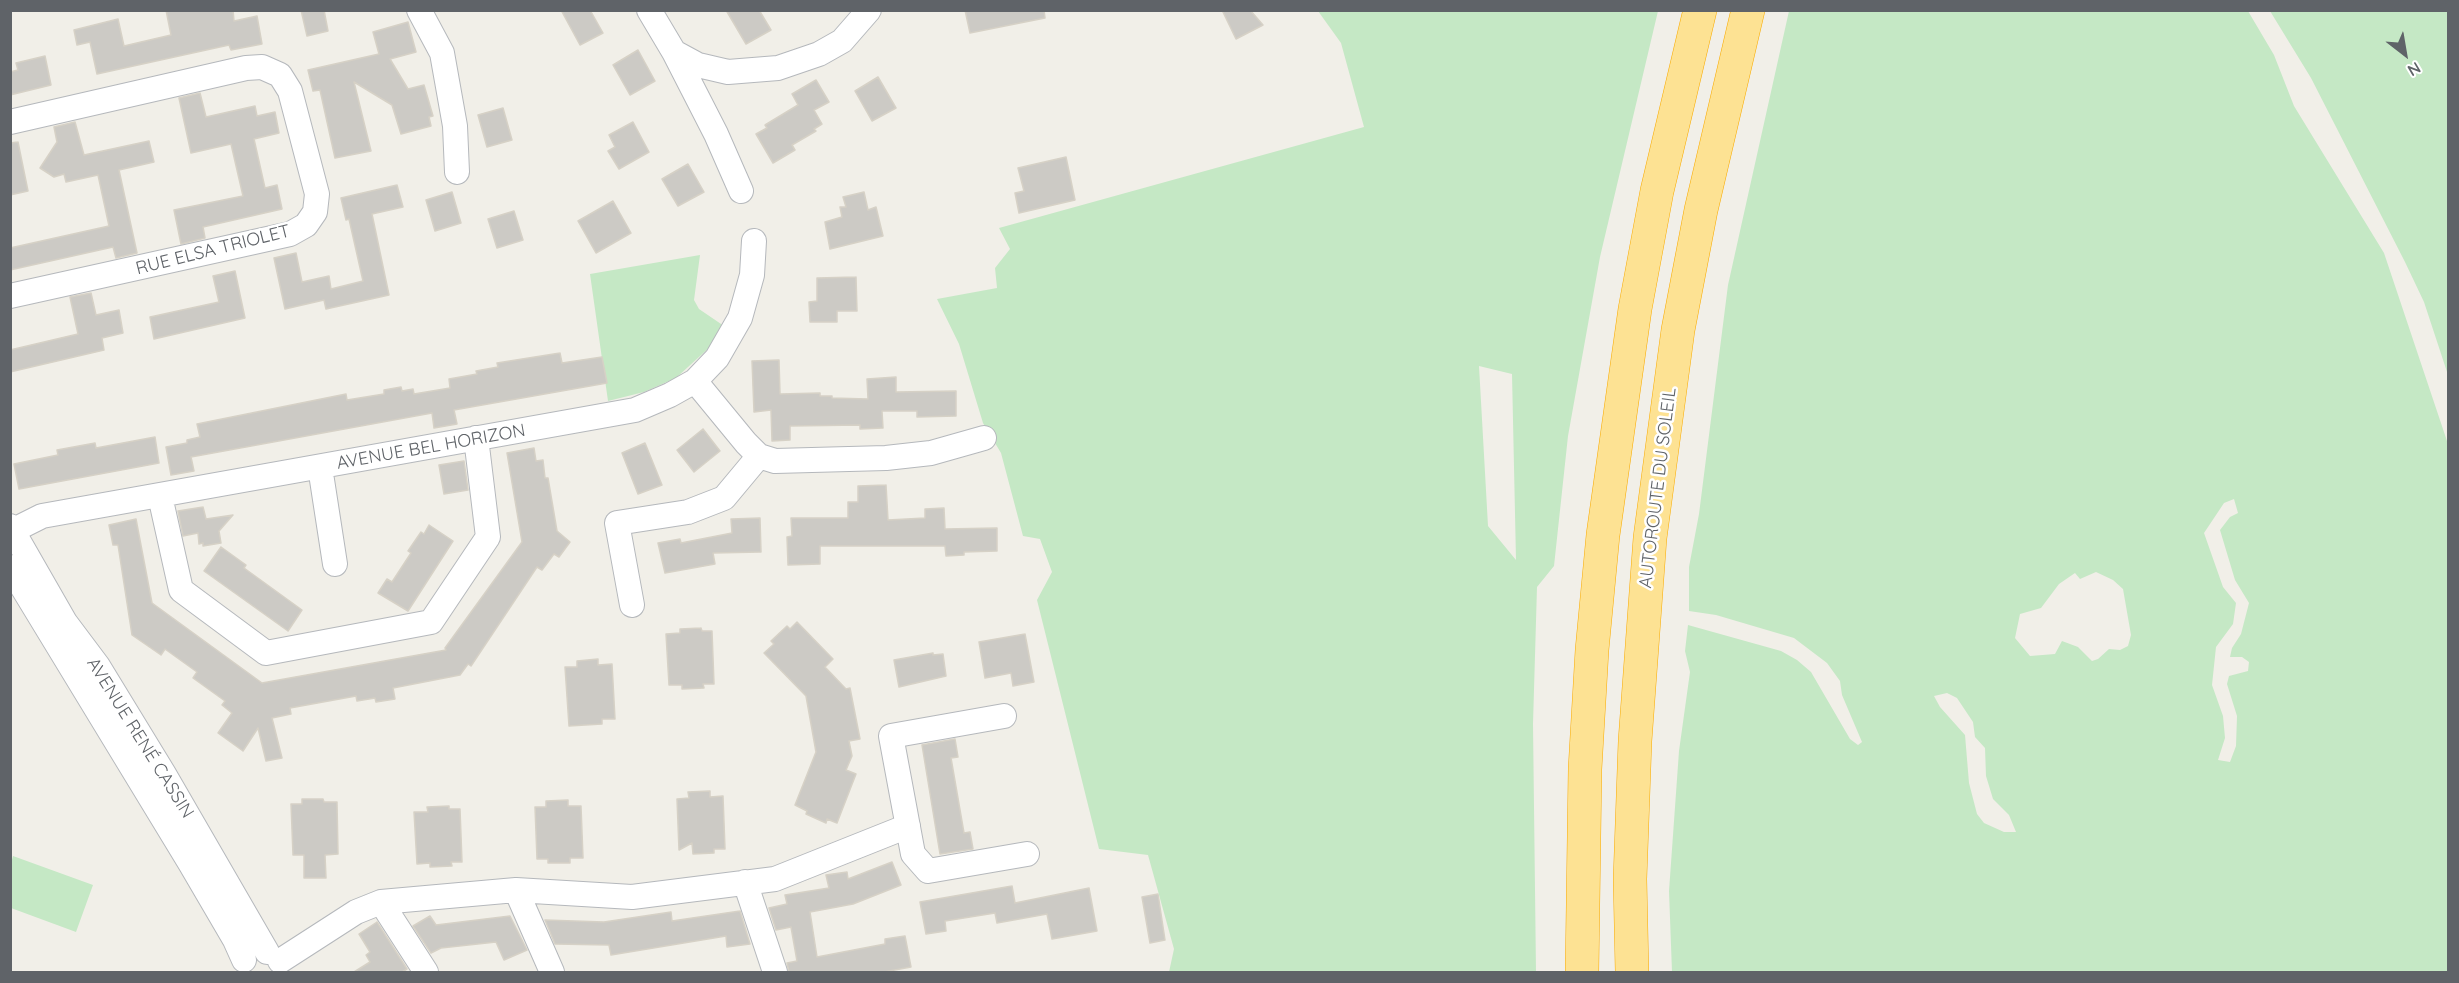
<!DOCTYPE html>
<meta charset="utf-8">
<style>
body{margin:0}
#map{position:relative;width:2459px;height:983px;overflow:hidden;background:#f1efe8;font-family:Quicksand,sans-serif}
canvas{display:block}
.frame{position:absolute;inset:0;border:12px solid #5f6368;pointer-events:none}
.north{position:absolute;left:2375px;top:24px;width:60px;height:60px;-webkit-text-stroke:4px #fff;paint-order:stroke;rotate:149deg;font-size:16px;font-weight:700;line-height:24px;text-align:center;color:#5f6368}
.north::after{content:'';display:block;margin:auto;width:21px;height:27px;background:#5f6368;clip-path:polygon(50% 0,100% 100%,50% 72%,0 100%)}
</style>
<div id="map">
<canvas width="2459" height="983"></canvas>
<div class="frame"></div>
<div class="north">N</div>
</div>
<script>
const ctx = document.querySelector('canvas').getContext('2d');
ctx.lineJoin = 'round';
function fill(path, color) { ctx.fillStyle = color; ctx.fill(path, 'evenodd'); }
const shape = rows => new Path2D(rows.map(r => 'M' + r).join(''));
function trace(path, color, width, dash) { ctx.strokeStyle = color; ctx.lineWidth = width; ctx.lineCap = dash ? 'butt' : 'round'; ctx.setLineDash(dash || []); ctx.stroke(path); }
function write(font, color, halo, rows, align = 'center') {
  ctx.font = font + ' Quicksand,sans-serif'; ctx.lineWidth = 5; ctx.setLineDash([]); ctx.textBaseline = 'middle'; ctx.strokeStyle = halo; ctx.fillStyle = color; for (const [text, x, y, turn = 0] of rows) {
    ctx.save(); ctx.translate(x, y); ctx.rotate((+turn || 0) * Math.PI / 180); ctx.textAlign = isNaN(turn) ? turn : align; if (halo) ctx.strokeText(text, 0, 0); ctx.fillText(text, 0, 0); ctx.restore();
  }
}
fill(shape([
 [1318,11,1658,11,1600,257,1568,436,1554,566,1537,587,1533,724,1536,972,1169,972,1174,949,1148,855,1099,849,1037,600,1052,572,1040,539,1023,536,1001,453,983,423,959,344,937,299,997,288,995,268,1010,249,999,228,1364,127,1341,43],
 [1479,366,1512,374,1516,560,1488,526],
 [1789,11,2248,11,2274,55,2294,106,2384,253,2448,444,2448,972,1672,972,1669,891,1679,751,1690,672,1685,651,1688,625,1781,651,1797,660,1811,672,1850,739,1858,745,1862,742,1842,695,1840,681,1827,663,1794,638,1716,615,1689,611,1689,567,1699,514,1728,285],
 [2234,499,2238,513,2230,517,2220,530,2235,580,2249,603,2241,634,2232,648,2230,657,2242,657,2249,662,2248,671,2229,676,2227,684,2237,716,2236,746,2230,762,2218,760,2225,738,2223,716,2212,685,2216,647,2233,624,2236,603,2223,587,2204,533,2224,503],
 [2096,572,2113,580,2123,589,2131,635,2128,646,2120,650,2109,649,2098,659,2092,661,2078,647,2062,641,2055,654,2030,656,2015,638,2020,614,2041,608,2059,584,2075,573,2080,579],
 [1947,693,1957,698,1973,722,1975,737,1985,748,1986,776,1993,799,2009,815,2016,832,2004,832,1984,823,1977,814,1969,783,1965,735,1940,707,1934,696],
 [2270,11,2448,11,2448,375,2424,302,2405,262,2311,78],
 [700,255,694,300,699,309,724,326,711,346,676,378,644,392,608,401,590,274],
 [13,856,93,885,76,932,11,908,11,863]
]), '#c5e8c5');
const building = shape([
 [166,10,233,10,234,21,257,16,262,44,231,50,229,45,97,74,90,42,77,45,74,30,118,19,124,46,171,35,166,10],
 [301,10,324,10,328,31,307,36,301,10],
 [561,10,590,10,603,33,580,45,561,10],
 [726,10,759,10,771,30,746,44,726,10],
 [965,10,1044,10,1045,18,970,33,965,10],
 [1222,10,1250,10,1263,25,1236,39,1222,10],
 [408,22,416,52,390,59,408,89,424,85,433,116,429,117,431,126,401,134,392,105,354,82,371,151,335,158,320,90,313,91,308,70,379,54,373,32,408,22],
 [638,50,655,81,630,95,613,65,638,50],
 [45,56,51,85,10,95,10,72,18,70,16,63,45,56],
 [878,77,896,108,872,121,855,91,878,77],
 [816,80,829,102,814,110,822,124,814,129,816,131,792,145,795,150,773,163,756,134,767,128,765,125,798,105,792,94,816,80],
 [200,93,206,117,255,106,257,116,275,112,279,133,254,139,265,188,277,185,282,209,203,227,205,238,181,244,174,210,243,196,231,144,191,153,179,98,200,93],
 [503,108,512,140,487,147,478,115,503,108],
 [75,122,84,155,149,141,154,162,119,170,137,253,116,258,113,247,10,270,10,248,109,226,98,175,66,182,64,174,54,177,40,168,57,142,54,127,75,122],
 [633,122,649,152,619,169,608,151,615,147,609,135,633,122],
 [18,142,28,191,10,195,10,143,18,142],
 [1066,157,1075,200,1019,213,1015,193,1024,191,1018,168,1066,157],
 [688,164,704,192,678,206,662,179,688,164],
 [397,185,403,207,372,214,389,295,326,309,324,300,285,309,274,258,296,253,302,282,329,276,331,289,363,281,349,219,346,220,341,198,397,185],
 [452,192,461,223,435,231,426,200,452,192],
 [864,192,868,210,876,207,883,236,830,249,825,222,842,217,840,207,846,207,843,197,864,192],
 [613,201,631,233,596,253,578,221,613,201],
 [514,211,523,240,497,248,488,219,514,211],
 [235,271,245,318,154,339,150,317,219,302,213,276,235,271],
 [856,277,857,311,837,311,837,322,810,322,809,302,817,301,817,278,856,277],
 [91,293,96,315,119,310,123,333,102,338,104,350,10,372,10,350,78,334,70,297,91,293],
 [560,353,562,363,602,357,607,383,454,410,457,424,434,428,432,413,191,457,194,471,171,475,166,447,187,443,187,440,200,437,197,424,346,394,347,400,384,394,384,390,401,387,402,391,413,389,414,394,450,388,449,379,477,374,476,371,498,367,497,363,560,353],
 [779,360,780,394,820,393,820,396,832,396,832,398,868,399,867,379,896,377,896,392,956,391,956,416,917,417,917,411,882,411,883,428,860,429,860,425,790,426,790,440,772,441,771,410,754,412,752,361,779,360],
 [703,429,720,451,694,472,677,450,703,429],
 [155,437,159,463,19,489,14,464,58,455,57,450,95,443,96,448,155,437],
 [645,443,662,485,638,494,622,453,645,443],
 [534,448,536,461,543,460,545,478,548,478,557,531,570,542,559,557,554,554,542,570,537,567,471,666,468,664,460,675,393,688,395,699,376,702,375,698,357,701,356,696,290,708,291,714,272,718,282,758,266,761,258,728,243,751,218,733,232,713,222,705,225,701,193,678,197,672,165,649,161,655,132,635,118,545,113,545,109,525,136,519,152,603,262,683,446,650,445,648,522,542,507,453,534,448],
 [464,461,468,490,444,494,439,465,464,461],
 [886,485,888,520,925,518,925,509,944,508,945,529,997,528,997,551,964,552,964,555,946,556,945,546,820,546,820,564,788,565,787,537,792,536,791,518,848,518,848,502,858,502,858,486,886,485],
 [203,507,206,519,233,515,219,531,221,543,203,546,203,543,199,544,198,533,183,536,178,511,203,507],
 [760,518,761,552,713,553,715,564,665,573,658,543,680,539,681,543,732,533,731,519,760,518],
 [429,525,453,541,408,611,378,593,387,579,392,582,411,553,408,551,421,532,424,534,429,525],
 [221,547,246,565,244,568,302,610,288,631,204,571,221,547],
 [797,622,833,659,825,667,846,689,850,688,860,739,849,741,852,756,846,770,856,774,837,823,827,819,826,823,806,814,807,811,795,805,816,752,806,696,764,653,774,644,771,641,787,626,790,629,797,622],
 [701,628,702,631,712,631,714,684,703,684,704,688,682,689,682,685,669,685,666,634,680,633,680,629,701,628],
 [1025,634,1034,682,1013,686,1011,673,985,678,979,642,1025,634],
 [933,653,933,655,943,654,946,676,899,687,894,660,933,653],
 [598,659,598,665,612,664,615,719,602,719,602,724,569,726,565,667,577,667,577,661,598,659],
 [955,739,958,757,951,758,964,833,970,832,973,849,940,854,922,745,955,739],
 [710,791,710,797,723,796,725,849,714,849,714,853,693,854,692,843,679,850,677,799,689,798,688,792,710,791],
 [302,799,323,799,324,802,337,802,338,854,325,855,326,878,304,878,304,855,293,855,291,804,302,804,302,799],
 [568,800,568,806,581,806,583,858,570,858,570,863,548,863,548,859,537,859,535,807,546,807,546,801,568,800],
 [449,806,449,809,460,809,462,862,451,862,452,866,430,867,430,863,417,864,414,812,428,812,427,807,449,806],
 [892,862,901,885,853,904,810,912,817,957,885,944,885,939,905,936,911,967,884,972,789,972,787,963,797,961,791,927,776,930,769,908,787,904,785,895,829,888,826,875,847,872,848,879,892,862],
 [1012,886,1015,903,1089,888,1097,931,1052,939,1047,914,997,923,995,913,945,921,946,931,926,934,920,902,1012,886],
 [1158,894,1165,940,1150,943,1142,897,1158,894],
 [740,911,750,944,727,947,726,936,611,955,609,945,555,944,545,920,604,922,671,912,672,921,740,911],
 [430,916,436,925,510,916,527,950,504,960,496,942,441,948,431,953,413,926,430,916],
 [377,922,407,969,402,972,354,972,370,962,366,955,370,952,359,934,377,922]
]);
fill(building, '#cccac5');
trace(building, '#d6d1c6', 1.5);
const minor = shape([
 [419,10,442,53,455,126,457,172],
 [649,10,674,52,716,134,741,191],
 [674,52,698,65,728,72,778,68,819,54,842,41,869,10],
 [10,122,246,68,262,67,280,75,290,91,317,194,315,212,306,225,290,234,10,296],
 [695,381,746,443,759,456,775,461,886,458,931,453,984,438],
 [320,467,335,564],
 [160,496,181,590,266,653,431,622,488,537,476,438],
 [10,526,65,622,98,666,164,774,267,952],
 [10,532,42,516,635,410,670,395,695,381,717,358,740,318,752,275,754,241],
 [10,567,190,863,235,940,244,960],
 [632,605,617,523,688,512,724,498,759,456],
 [1004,716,891,736,913,854,928,871,1027,854],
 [745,882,775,972],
 [516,890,552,972],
 [381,902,426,972],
 [280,961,356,912,381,902,516,890,632,897,775,879,908,826]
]);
const motorway = shape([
 [1582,972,1585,769,1592,650,1603,535,1635,309,1657,191,1700,10],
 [1632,972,1630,879,1635,741,1650,538,1678,330,1701,210,1748,10]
]);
trace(minor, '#b5b8bc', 26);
trace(motorway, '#f9ab00', 34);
trace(minor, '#fff', 24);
trace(motorway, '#fde293', 33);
write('18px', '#5f6368', '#fff', [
 ["RUE ELSA TRIOLET",213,250,-14],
 ["AVENUE BEL HORIZON",431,447,-10],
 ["AUTOROUTE DU SOLEIL",1658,488,-83],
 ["AVENUE RENÉ CASSIN",140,738,58]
]);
</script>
